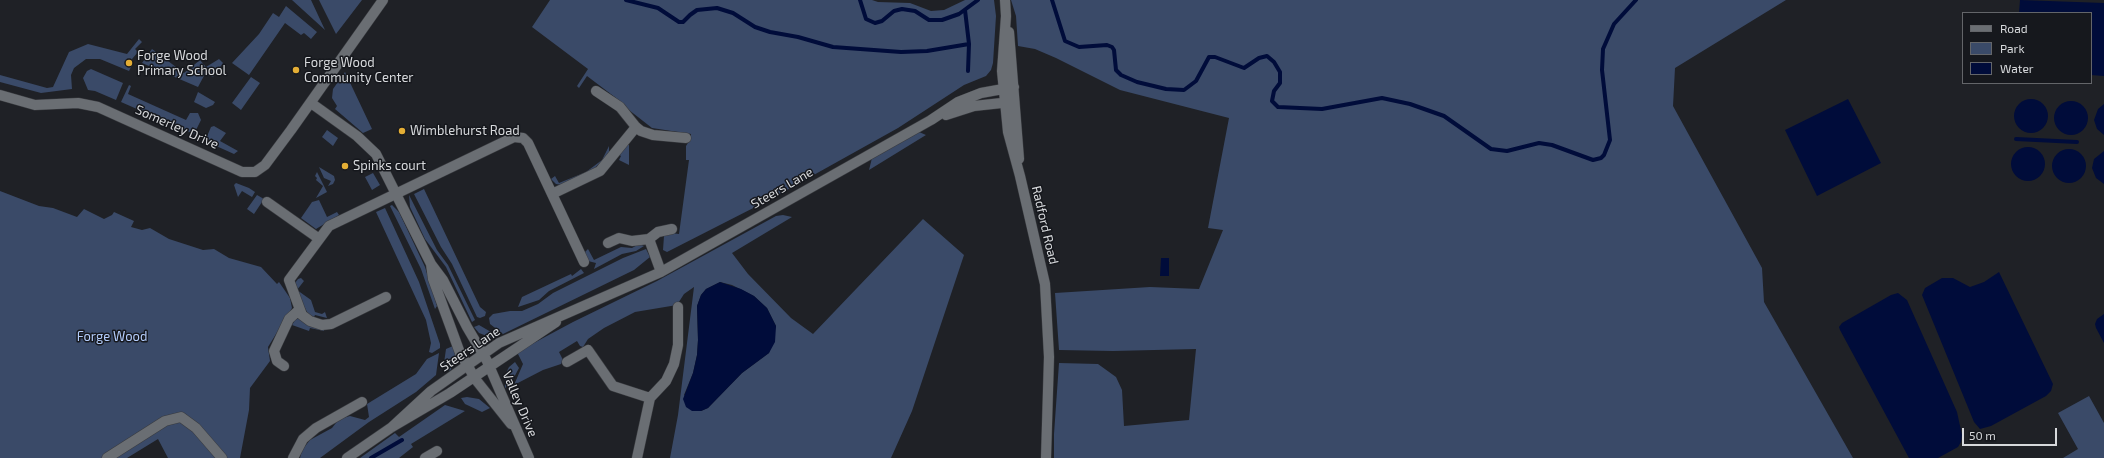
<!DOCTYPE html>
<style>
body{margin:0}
#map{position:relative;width:2104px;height:458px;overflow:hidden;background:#1f2126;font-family:"Exo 2",sans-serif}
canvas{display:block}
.legend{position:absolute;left:1962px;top:12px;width:130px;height:72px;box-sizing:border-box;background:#16181d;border:1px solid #636569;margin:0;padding:5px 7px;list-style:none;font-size:12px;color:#d7d9dc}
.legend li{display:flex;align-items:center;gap:8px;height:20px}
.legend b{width:20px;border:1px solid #636569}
.scale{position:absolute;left:1962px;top:428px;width:95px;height:18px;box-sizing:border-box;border:2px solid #d7d9dc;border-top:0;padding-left:5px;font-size:12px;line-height:14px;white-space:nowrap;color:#d7d9dc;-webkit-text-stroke:3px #16181d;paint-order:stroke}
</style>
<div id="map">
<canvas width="2104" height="458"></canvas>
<ul class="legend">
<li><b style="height:5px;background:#6a6e73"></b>Road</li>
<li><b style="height:11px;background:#3a4a68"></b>Park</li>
<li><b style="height:11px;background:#000c3a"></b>Water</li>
</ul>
<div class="scale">50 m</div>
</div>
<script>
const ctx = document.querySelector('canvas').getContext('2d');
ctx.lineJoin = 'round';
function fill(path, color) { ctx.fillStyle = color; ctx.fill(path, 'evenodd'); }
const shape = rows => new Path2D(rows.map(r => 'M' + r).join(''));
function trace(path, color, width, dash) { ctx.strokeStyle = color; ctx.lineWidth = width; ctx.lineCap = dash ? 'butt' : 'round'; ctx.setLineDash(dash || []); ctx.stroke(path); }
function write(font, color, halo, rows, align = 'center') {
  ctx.font = font + ' "Exo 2",sans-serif'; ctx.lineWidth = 3; ctx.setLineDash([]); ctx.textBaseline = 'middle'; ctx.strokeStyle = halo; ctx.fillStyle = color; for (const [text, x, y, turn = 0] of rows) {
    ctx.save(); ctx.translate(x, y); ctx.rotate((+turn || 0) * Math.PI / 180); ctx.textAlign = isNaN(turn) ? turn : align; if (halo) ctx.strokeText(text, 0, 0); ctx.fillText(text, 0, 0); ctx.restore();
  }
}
fill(shape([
 [292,0,311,0,325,30],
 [319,0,362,0,336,34],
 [550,0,872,0,878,2,910,3,931,11,944,10,965,0,994,0,996,16,993,63,991,70,986,76,964,85,898,128,767,201,667,252,663,250,664,236,671,233,679,234,689,160,686,160,686,146,691,138,691,134,652,128,620,103,620,101,587,76,579,88,577,86,588,69,532,27],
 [1011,0,1786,0,1675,68,1673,106,1762,268,1764,302,1853,458,1054,458,1054,434,1059,363,1098,364,1116,377,1122,390,1124,426,1189,420,1196,349,1113,351,1059,350,1055,293,1150,287,1199,289,1223,230,1208,228,1229,118,1120,90,1056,58,1035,49,1018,46,1016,16],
 [286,6,317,32,311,39,304,33,301,35,285,23,249,75,232,63,259,34,273,13,279,17],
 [139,39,142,42,135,49,138,52,132,59,133,63,129,71,100,59,86,59,74,68,71,75,72,89,41,93,0,82,0,75,47,88,53,87,69,52,88,44,127,54],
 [152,49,184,73,200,60,206,67,219,59,223,63,213,77,205,74,198,87,142,63],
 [91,69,123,83,116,100,95,91,88,90,83,78,87,71],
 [345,72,372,129,363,133,335,109,337,106,332,98,333,89],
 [251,77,260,83,241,110,232,103],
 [129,85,131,86,128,94,186,120,190,113,198,113,201,120,194,134,121,102],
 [198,92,215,102,213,105,206,108,194,102],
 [214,126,226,133,220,141,238,151,234,154,205,141,211,127],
 [327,130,338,138,333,146,322,137],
 [919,132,926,135,869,170,872,158],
 [627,145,629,145,629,165,619,160,621,156,618,154],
 [609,146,609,153,594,169,562,185,556,184,551,179,555,176,559,183,586,172,602,160],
 [319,167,334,176,335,180,333,184,328,186,331,181,324,178],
 [317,172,327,192,316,198,323,186,316,180,317,178,315,176],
 [373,173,380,185,372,190,365,177],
 [236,183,249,188,255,192,252,197,242,191,238,197,234,185],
 [424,189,480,307,486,312,485,316,480,318,477,317,452,264,441,247,414,194],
 [0,191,39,206,53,208,77,217,84,209,104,219,112,215,114,212,134,221,131,227,142,230,150,228,169,239,203,250,214,249,229,258,261,267,277,284,279,282,290,298,292,308,268,347,270,361,250,388,249,410,240,458,168,458,158,439,127,458,0,458],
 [257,195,264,199,254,214,247,209],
 [409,195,437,250,448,265,475,320,472,322,446,267,425,239,410,207],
 [319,200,327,217,337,212,339,215,316,229,301,218,312,202],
 [392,205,399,212,425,267,437,306,435,309,421,269,390,206],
 [385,208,419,282,440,344,440,348,432,353,429,352,431,343,426,320,376,212],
 [783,215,792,217,732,253,748,274,791,318,813,334,923,219,964,255,912,411,891,458,670,458,678,415,694,287,684,294,677,305,635,312,604,328,588,339,583,347,580,346,577,341,559,352,563,360,561,364,543,370,514,385,523,364,517,352,573,322,657,281,776,216],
 [720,282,732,285,754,296,767,308,776,326,769,353,742,373,708,408,701,411,684,395,693,373,697,355,698,340,697,306,701,295,706,289],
 [639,244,644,246,636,251,622,254,594,269,596,263,588,261,585,252,588,249,594,260,621,247,632,248],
 [646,249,650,257,634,270,503,334,490,324,489,318,493,314,510,311,522,311,538,304,553,293,623,258],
 [581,269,584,273,549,291,539,300,518,307,522,297,571,274,572,276],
 [301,278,304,281,297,290,311,300,315,312,322,314,325,312,327,318,315,315,314,317,308,314,296,291,295,283,298,279],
 [299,318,324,329,324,331,310,328,309,331,292,325,295,320],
 [479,325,491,332,495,339,479,333,474,327],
 [453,346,456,358,450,371,444,363,446,349],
 [439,353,436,375,416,392,369,422,320,458,300,458,302,450,310,440,332,428,339,419,350,416,365,420,369,417,367,404,416,374,427,359],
 [515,362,519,368,511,383,505,388,505,375,509,367],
 [2089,396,2104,423,2104,458,2063,458,2078,449,2058,413],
 [467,397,479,399,490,408,482,412,465,404,461,398],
 [445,405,465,411,411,444,413,447,399,458,360,458,395,433,399,437]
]), '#3a4a68');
fill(shape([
 [2020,0,2104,3,2104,76,2091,75,2091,13,2019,13],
 '2014 116a17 17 0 1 1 34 0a17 17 0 1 1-34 0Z',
 [1848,99,1881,163,1817,196,1785,130],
 '2054 118a17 17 0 1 1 34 0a17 17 0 1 1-34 0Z',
 [2104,104,2104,135,2097,129,2094,120,2098,109],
 '2011 164a17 17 0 1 1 34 0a17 17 0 1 1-34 0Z',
 '2052 166a17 17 0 1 1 34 0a17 17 0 1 1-34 0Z',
 [2104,151,2104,184,2096,178,2092,168,2094,159],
 [1161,258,1169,258,1169,276,1160,276],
 [1999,272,2053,384,2051,391,2046,396,1991,426,1980,429,1974,422,1922,295,1925,288,1942,278,1953,278,1970,287,1984,282],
 [720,282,741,289,754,296,767,308,776,326,775,342,769,353,742,373,708,408,701,411,692,411,686,407,683,399,693,373,697,355,698,340,697,306,701,295,706,289],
 [1898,293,1907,300,1957,412,1962,435,1961,442,1958,447,1938,458,1909,458,1840,330,1839,327,1842,323,1891,295],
 [2104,314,2104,343,2096,328,2095,324,2097,319]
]), '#000c3a');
trace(shape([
 [626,0,658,8,679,22,683,22,690,15,697,10,717,8,733,13,755,27,770,32,798,37,833,47,901,52,927,51,969,44,965,10],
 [860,0,866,19,875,23,882,21,894,11,902,9,915,11,929,20,942,20,959,14,978,0],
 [1052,0,1065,41,1079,47,1107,45,1112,47,1114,50,1116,70,1121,75,1137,82,1166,89,1184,90,1196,81,1209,57,1215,57,1244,68,1259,58,1267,56,1274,62,1280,72,1280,83,1274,91,1272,101,1278,107,1322,109,1382,98,1410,104,1444,116,1491,149,1507,151,1539,143,1552,145,1593,160,1601,158,1604,155,1610,140,1602,70,1603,49,1614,24,1636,0],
 [968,71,969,44],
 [2016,139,2077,142],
 [371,458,402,440]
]), '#000c3a', 4);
const minor = shape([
 [1005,0,1006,16,1002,71,1008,132,1020,176,1045,284,1049,357,1046,458],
 [1009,32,1019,159],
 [596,91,620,107,636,127,641,131,653,135,686,138],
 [0,95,35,105,78,103,98,107,242,172,255,172,265,165,291,130,383,0],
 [311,103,357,136,376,154,431,264,443,280,467,327,487,361,529,458],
 [946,115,974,106,1011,102],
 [552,194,600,171,636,127],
 [267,202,318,238],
 [649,239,661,272],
 [608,243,619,238,632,241,649,239,658,232,672,229],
 [431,264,433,279,460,353,476,380,511,424],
 [386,297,331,324,322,325,310,321,302,315,289,280,329,226,514,137,523,138,528,143,584,262],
 [567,362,588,350,613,386,650,398],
 [284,366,277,361,274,351,289,319,299,310],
 [392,427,431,391,499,343,661,272,931,120,958,102,981,93,1014,87],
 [107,458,165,421,181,417,196,428,222,458],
 [293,458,303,439,316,428,362,402],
 [347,458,392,427,450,393,556,322],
 [425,458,437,451],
 [637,458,650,398,666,381,674,364,678,345,678,307]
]);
trace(minor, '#3a3c40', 11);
trace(minor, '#6a6e73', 10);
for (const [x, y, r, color] of [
 [129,63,4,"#e4ae35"],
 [296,70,4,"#e4ae35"],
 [402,131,4,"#e4ae35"],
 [345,166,4,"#e4ae35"]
]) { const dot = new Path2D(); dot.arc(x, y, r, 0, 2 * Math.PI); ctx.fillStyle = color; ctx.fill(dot); trace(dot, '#16181d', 1.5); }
write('13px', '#d7d9dc', '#16181d', [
 ["Forge Wood",137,56],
 ["Primary School",137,71],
 ["Forge Wood",304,63],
 ["Community Center",304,78],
 ["Wimblehurst Road",410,131],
 ["Spinks court",353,166]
], 'left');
write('13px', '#d7d9dc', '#16181d', [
 ["Somerley Drive",177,127,24],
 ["Steers Lane",782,188,-30],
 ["Radford Road",1045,225,77],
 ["Steers Lane",470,349,-34],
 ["Valley Drive",520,404,67]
]);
write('13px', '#b4cdfc', '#16181d', [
 ["Forge Wood",112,337]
]);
</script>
